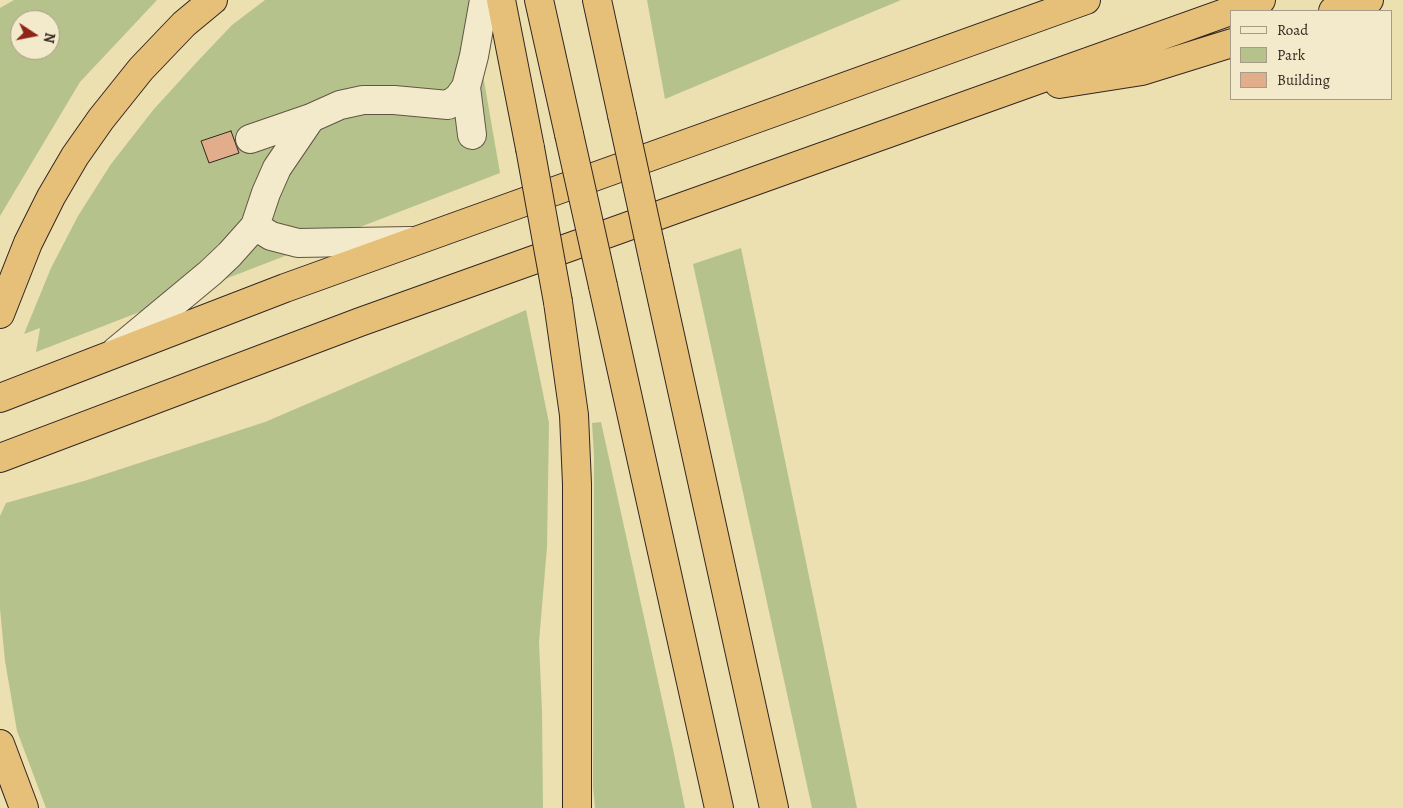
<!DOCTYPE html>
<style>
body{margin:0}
#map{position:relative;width:1403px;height:808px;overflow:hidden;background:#ecdfb0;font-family:Alegreya,serif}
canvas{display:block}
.legend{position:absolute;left:1230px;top:10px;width:162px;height:90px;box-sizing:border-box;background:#f3eacc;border:1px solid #a69c88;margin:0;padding:6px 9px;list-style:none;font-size:15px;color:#332721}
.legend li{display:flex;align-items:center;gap:10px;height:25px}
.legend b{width:25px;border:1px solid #a69c88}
.north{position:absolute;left:10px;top:10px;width:50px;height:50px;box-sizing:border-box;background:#f3eacc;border:1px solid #a69c88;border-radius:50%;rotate:101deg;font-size:14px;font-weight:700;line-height:20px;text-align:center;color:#332721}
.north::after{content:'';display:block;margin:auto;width:18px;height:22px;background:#8f2418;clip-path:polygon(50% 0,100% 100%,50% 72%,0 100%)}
</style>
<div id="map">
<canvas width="1403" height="808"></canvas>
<ul class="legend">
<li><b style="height:6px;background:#f3eacc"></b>Road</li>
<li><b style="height:14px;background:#b6c28c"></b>Park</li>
<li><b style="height:14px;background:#e2ad8a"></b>Building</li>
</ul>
<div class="north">N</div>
</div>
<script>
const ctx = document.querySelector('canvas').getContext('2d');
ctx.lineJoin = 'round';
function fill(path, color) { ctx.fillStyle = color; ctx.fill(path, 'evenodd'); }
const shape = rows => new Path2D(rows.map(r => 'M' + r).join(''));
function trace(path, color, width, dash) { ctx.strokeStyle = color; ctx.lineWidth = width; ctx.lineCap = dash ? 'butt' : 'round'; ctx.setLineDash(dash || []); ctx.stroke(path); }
fill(shape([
 [14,0,157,0,80,82,0,216,0,8],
 [20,20,50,20,50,50,20,50],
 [265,0,470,0,500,173,36,352,40,328,24,334,51,268,78,216,111,164,154,109,196,63,232,25],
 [647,0,901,0,665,99],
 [741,248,857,808,812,808,693,264],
 [526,310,549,423,547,547,539,642,542,711,543,808,46,808,17,731,5,661,0,609,0,516,6,503,84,481,265,422],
 [601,422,673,749,685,808,595,808,593,787,594,456,592,423]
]), '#b6c28c');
const building = shape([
 [231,131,239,153,209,163,201,141,231,131]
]);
fill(building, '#e2ad8a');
trace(building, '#332721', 1);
const minor = shape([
 [466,87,472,135],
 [250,139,311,118],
 [255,226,271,236,298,243,410,241],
 [116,351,210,273,230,254,255,226,266,193,277,168,311,118,340,105,363,100,394,100,448,105,458,98,466,87,474,56,484,0]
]);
const highway = shape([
 [501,0,530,148],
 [539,0,569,134],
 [597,0,622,115],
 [1333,11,1369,0],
 [1059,84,1142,71,1232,43],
 [655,267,774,808],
 [603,286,719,808],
 [558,302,574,415,577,484,577,808],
 [0,314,28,243,51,197,75,156,101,119,141,69,184,24,213,0],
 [0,398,285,288,1086,0],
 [0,458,360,322,1261,0],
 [0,744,24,808]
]);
trace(minor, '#615545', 30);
trace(highway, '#332721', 30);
trace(minor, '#f3eacc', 28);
trace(highway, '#e6c078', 28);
const highwayBridge = shape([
 [622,115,655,267],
 [569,134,603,286],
 [530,148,558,302]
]);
trace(highwayBridge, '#332721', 30, []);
trace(highwayBridge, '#e6c078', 28);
</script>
